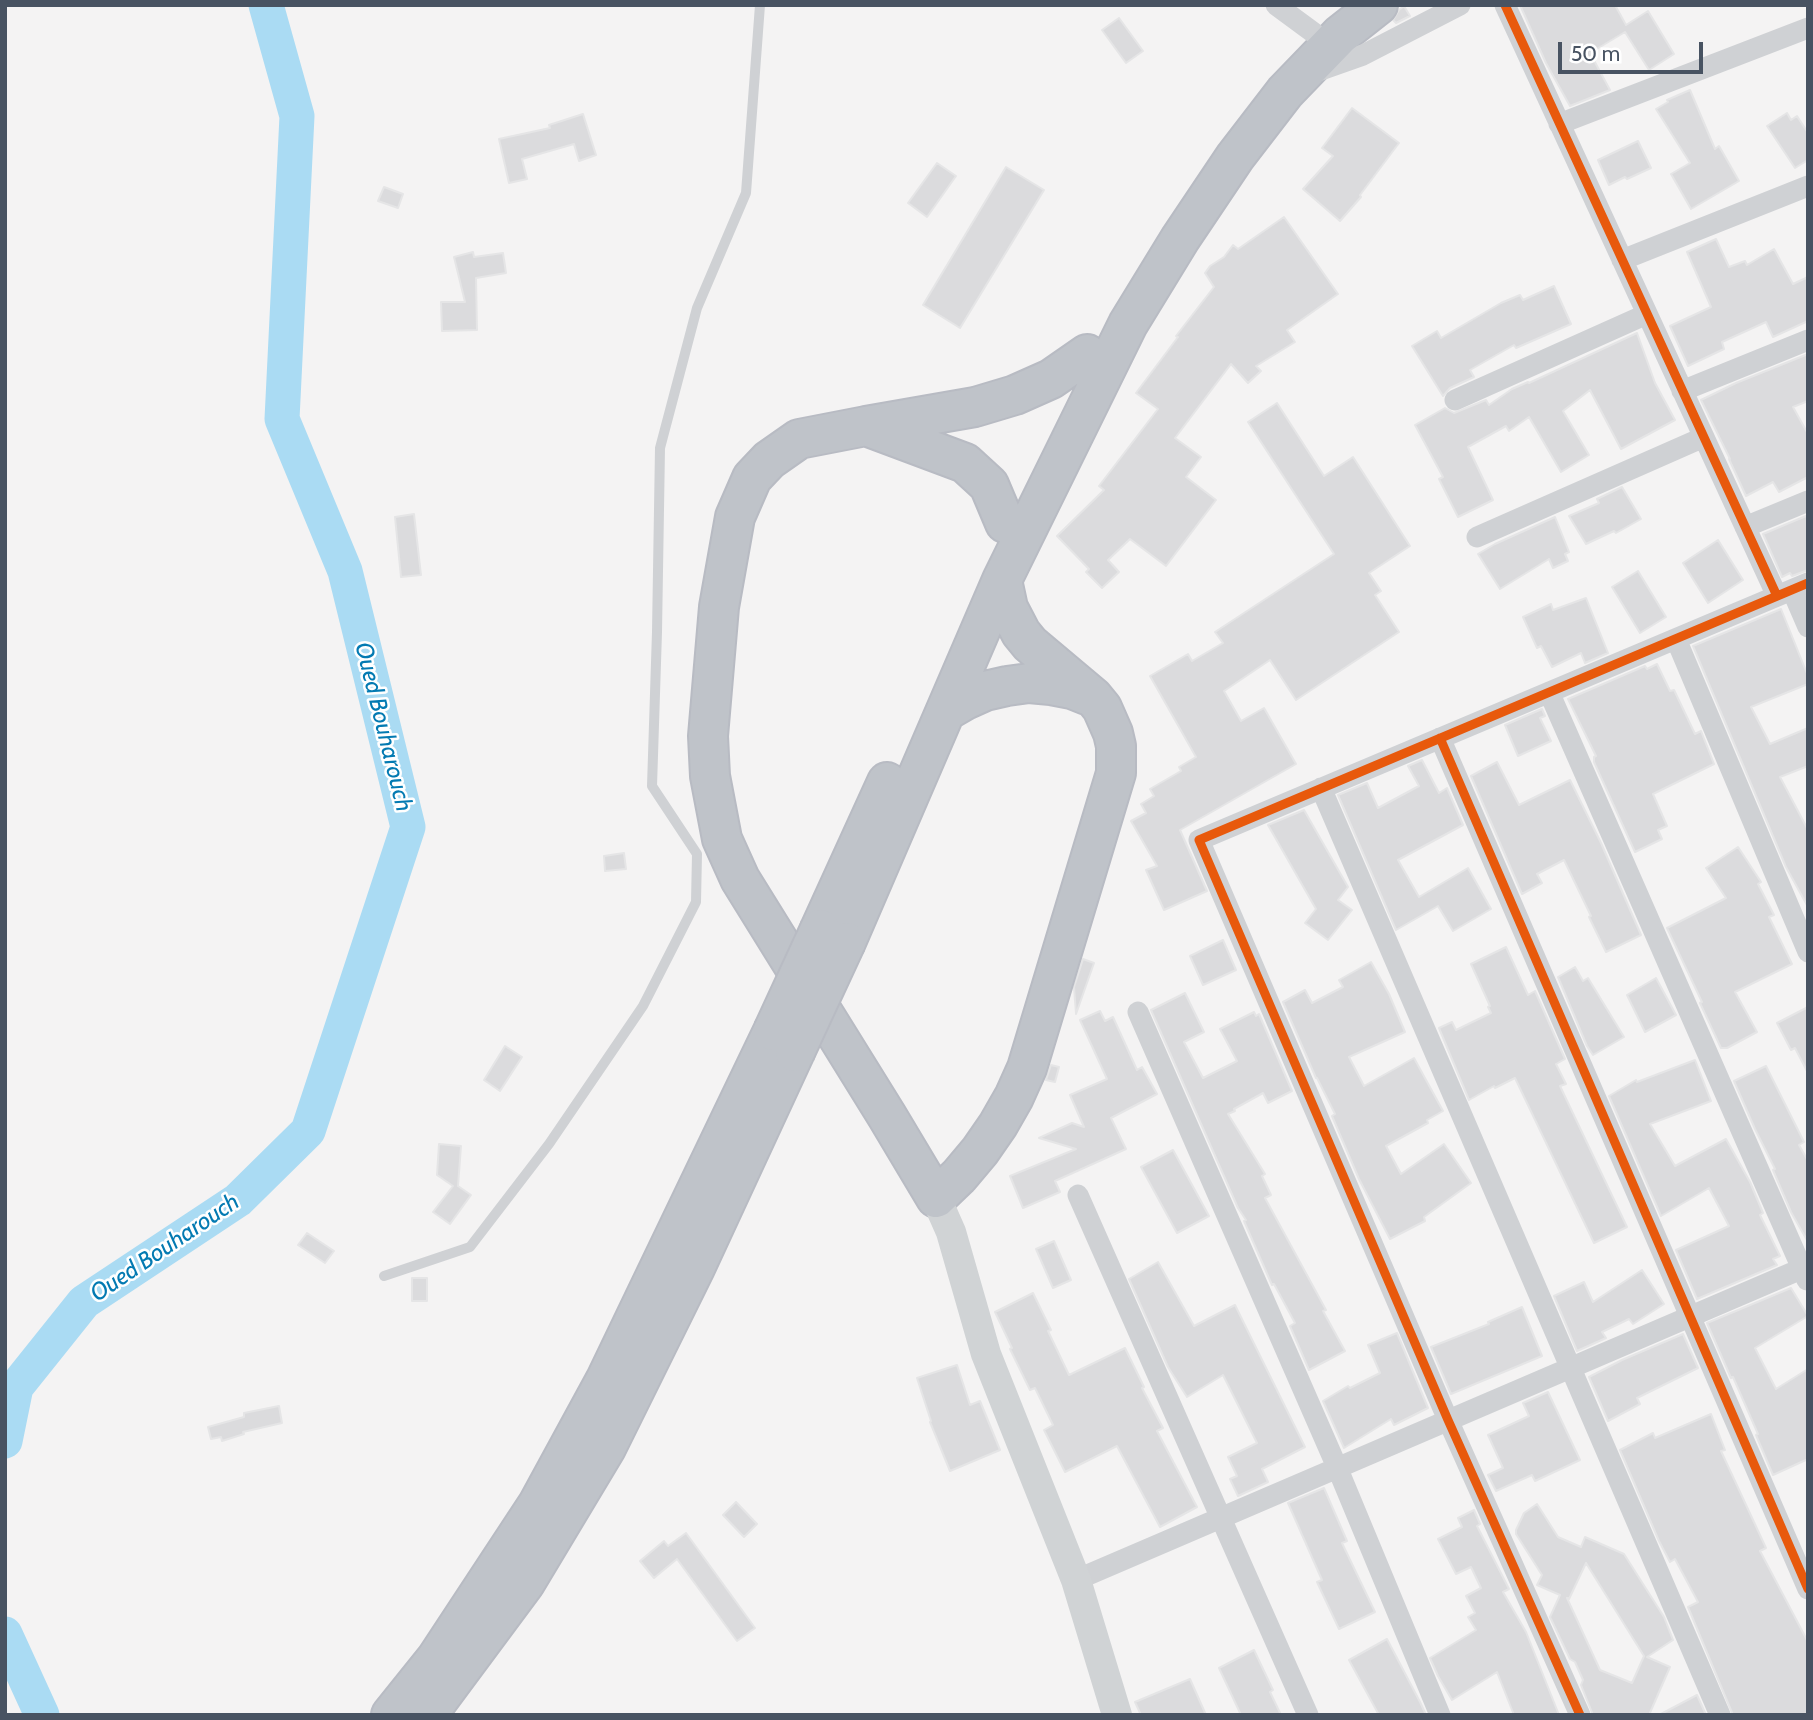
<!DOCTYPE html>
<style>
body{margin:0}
#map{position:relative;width:1813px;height:1720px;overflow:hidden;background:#f4f3f3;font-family:Cabin,sans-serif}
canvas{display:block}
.frame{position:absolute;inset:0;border:7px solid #485362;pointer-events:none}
.scale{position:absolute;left:1558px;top:42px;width:145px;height:32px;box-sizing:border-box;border:4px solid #485362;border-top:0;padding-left:9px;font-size:21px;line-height:24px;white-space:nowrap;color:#485362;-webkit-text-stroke:5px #fff;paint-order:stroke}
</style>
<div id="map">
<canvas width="1813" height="1720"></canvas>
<div class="frame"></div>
<div class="scale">50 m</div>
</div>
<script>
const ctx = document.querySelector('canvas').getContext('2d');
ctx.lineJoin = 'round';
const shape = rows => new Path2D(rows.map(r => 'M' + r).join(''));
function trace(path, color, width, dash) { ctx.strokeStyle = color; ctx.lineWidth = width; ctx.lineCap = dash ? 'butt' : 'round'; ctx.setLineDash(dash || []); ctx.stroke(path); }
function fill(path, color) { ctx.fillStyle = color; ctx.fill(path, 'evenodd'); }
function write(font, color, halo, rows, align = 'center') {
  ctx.font = font + ' Cabin,sans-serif'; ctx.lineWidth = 5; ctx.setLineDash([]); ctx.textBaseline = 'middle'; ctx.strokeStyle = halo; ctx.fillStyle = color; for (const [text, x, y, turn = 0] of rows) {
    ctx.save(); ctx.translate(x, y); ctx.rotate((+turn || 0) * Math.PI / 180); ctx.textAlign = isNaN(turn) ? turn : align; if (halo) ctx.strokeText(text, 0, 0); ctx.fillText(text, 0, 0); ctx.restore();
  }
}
trace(shape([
 [5,1441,16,1387,84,1302,238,1200,308,1131,408,827,345,571,282,419,297,116,266,5],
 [5,1634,42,1715]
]), '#aadbf3', 35);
const building = shape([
 [1520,5,1615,5,1626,25,1648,11,1674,54,1649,70,1625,32,1590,53,1610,90,1570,106,1546,63,1520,5],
 [1404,6,1410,16,1396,23,1393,20,1399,10,1404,6],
 [1119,18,1143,51,1126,63,1102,30,1119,18],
 [1690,90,1715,149,1719,146,1739,181,1691,209,1671,174,1690,163,1656,109,1668,102,1667,100,1690,90],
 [1352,108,1399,143,1360,195,1361,197,1340,221,1303,189,1333,156,1322,148,1352,108],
 [1787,113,1791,120,1797,116,1808,133,1808,160,1795,168,1767,126,1787,113],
 [583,114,596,155,579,161,574,144,522,159,527,179,509,183,499,139,550,128,549,125,583,114],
 [1638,141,1651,168,1627,179,1625,177,1609,185,1598,160,1638,141],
 [937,163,956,176,927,217,908,203,937,163],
 [1006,167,1044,190,960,328,923,305,1006,167],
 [384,187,403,194,398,208,378,201,384,187],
 [1284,217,1338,294,1287,330,1295,342,1256,366,1261,371,1248,383,1231,364,1175,438,1201,457,1186,477,1216,500,1166,566,1130,539,1108,560,1119,572,1102,588,1086,572,1089,569,1057,536,1104,490,1099,486,1158,409,1136,393,1178,337,1176,336,1214,287,1205,273,1210,266,1224,257,1233,245,1238,249,1284,217],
 [1716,239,1729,267,1745,261,1747,265,1774,249,1793,284,1808,277,1808,321,1773,337,1766,322,1722,342,1724,349,1688,366,1670,326,1711,307,1687,252,1716,239],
 [473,252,474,257,503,253,506,273,476,278,477,330,442,331,441,302,465,302,454,257,473,252],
 [1554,286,1571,324,1516,348,1514,345,1470,370,1474,377,1450,388,1443,396,1412,346,1437,331,1441,338,1501,303,1520,295,1523,300,1554,286],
 [1637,333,1655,383,1675,420,1621,449,1590,390,1563,411,1589,455,1561,472,1529,417,1509,431,1506,426,1468,447,1493,500,1458,517,1439,479,1443,477,1415,425,1445,408,1454,413,1486,400,1489,405,1512,389,1528,382,1529,383,1637,333],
 [1808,354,1808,401,1793,407,1808,434,1808,477,1779,492,1773,482,1746,496,1729,459,1730,459,1701,400,1736,383,1808,354],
 [1277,403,1324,476,1353,457,1410,546,1369,573,1381,591,1375,595,1399,632,1296,700,1270,660,1224,691,1241,721,1264,708,1296,764,1180,830,1207,891,1164,910,1146,870,1157,866,1131,821,1146,813,1141,804,1154,796,1150,789,1181,771,1179,767,1196,757,1150,676,1188,654,1192,661,1223,643,1215,632,1334,554,1248,422,1277,403],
 [1622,487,1641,519,1616,533,1614,531,1586,544,1569,516,1599,503,1597,499,1622,487],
 [414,514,421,575,401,577,395,517,414,514],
 [1806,516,1808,519,1808,570,1792,576,1790,573,1782,577,1763,534,1806,516],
 [1555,517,1569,552,1565,554,1568,561,1553,568,1549,559,1500,589,1478,554,1495,544,1555,517],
 [1718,540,1743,580,1708,603,1683,563,1718,540],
 [1638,571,1666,617,1640,633,1612,587,1638,571],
 [1586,598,1608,653,1585,663,1581,653,1552,667,1541,646,1537,648,1523,617,1551,604,1553,610,1586,598],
 [1781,609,1808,676,1808,684,1751,707,1770,744,1808,728,1808,766,1780,777,1808,830,1808,907,1786,867,1693,646,1781,609],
 [1657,664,1670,691,1674,690,1695,734,1701,731,1714,764,1653,794,1667,826,1658,830,1662,839,1635,852,1594,762,1594,757,1596,756,1568,699,1645,666,1647,669,1657,664],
 [1542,709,1545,716,1540,718,1551,741,1518,756,1505,725,1542,709],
 [1422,760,1439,793,1447,788,1463,825,1398,860,1419,897,1468,868,1491,909,1453,931,1438,906,1396,930,1338,795,1367,783,1378,808,1419,786,1408,766,1422,760],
 [1497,762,1519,805,1570,780,1601,843,1641,935,1606,952,1589,917,1591,916,1564,860,1537,874,1542,883,1522,894,1471,776,1497,762],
 [1304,810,1348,887,1338,900,1352,910,1328,940,1305,923,1316,909,1268,825,1304,810],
 [1738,847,1761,882,1758,884,1774,915,1769,917,1792,964,1735,992,1757,1032,1727,1048,1721,1048,1700,1003,1702,1002,1667,928,1726,898,1706,868,1738,847],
 [624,853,626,869,605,871,604,856,624,853],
 [1223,940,1236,970,1203,985,1190,956,1223,940],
 [1506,947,1528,995,1535,991,1565,1059,1556,1064,1566,1084,1560,1086,1627,1227,1594,1243,1515,1078,1495,1088,1494,1086,1469,1100,1439,1028,1452,1022,1456,1030,1491,1013,1488,1007,1490,1006,1471,964,1506,947],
 [1083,959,1094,963,1076,1014,1074,987,1083,959],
 [1371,962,1389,994,1405,1032,1349,1057,1364,1086,1414,1058,1443,1111,1427,1120,1428,1123,1386,1146,1401,1174,1444,1144,1471,1183,1424,1217,1425,1221,1390,1239,1359,1179,1332,1116,1335,1114,1317,1078,1316,1078,1283,1002,1305,990,1312,1003,1343,987,1339,980,1371,962],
 [1575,967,1583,981,1588,978,1624,1037,1593,1055,1587,1046,1558,977,1575,967],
 [1656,978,1676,1015,1645,1032,1627,995,1656,978],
 [1185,993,1204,1032,1184,1042,1203,1078,1237,1061,1220,1029,1254,1012,1256,1016,1259,1014,1292,1091,1268,1103,1263,1093,1234,1109,1235,1111,1228,1114,1265,1174,1262,1176,1271,1195,1265,1198,1326,1310,1323,1311,1345,1351,1309,1370,1290,1326,1295,1323,1274,1284,1272,1285,1244,1221,1246,1220,1238,1208,1151,1010,1185,993],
 [1808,1007,1808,1073,1795,1048,1791,1050,1777,1023,1808,1007],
 [1100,1011,1105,1021,1113,1017,1137,1070,1142,1067,1157,1094,1111,1118,1126,1149,1055,1181,1060,1192,1023,1208,1010,1176,1076,1149,1039,1138,1072,1123,1084,1127,1070,1095,1107,1079,1080,1020,1100,1011],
 [505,1046,522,1057,500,1091,484,1080,505,1046],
 [1695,1060,1711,1101,1650,1124,1675,1166,1726,1139,1750,1182,1763,1213,1760,1215,1780,1256,1773,1259,1777,1265,1697,1299,1676,1250,1729,1226,1709,1188,1661,1216,1609,1096,1636,1080,1637,1082,1695,1060],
 [1051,1065,1059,1067,1055,1082,1046,1080,1051,1065],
 [1766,1066,1804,1142,1799,1145,1808,1161,1808,1242,1791,1212,1773,1170,1775,1169,1755,1129,1734,1081,1766,1066],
 [439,1144,461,1146,458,1186,471,1195,450,1224,433,1212,453,1186,437,1175,439,1144],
 [1173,1150,1209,1216,1177,1233,1141,1167,1173,1150],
 [307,1233,334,1251,325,1263,298,1245,307,1233],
 [1054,1241,1071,1280,1053,1288,1036,1249,1054,1241],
 [1158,1262,1194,1326,1235,1305,1305,1447,1262,1469,1268,1482,1238,1496,1230,1479,1237,1476,1228,1457,1257,1443,1223,1375,1187,1397,1168,1367,1129,1279,1158,1262],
 [1642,1270,1664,1304,1633,1324,1629,1319,1602,1332,1606,1338,1577,1351,1554,1296,1584,1282,1593,1302,1642,1270],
 [412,1278,427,1278,427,1301,412,1301,412,1278],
 [1791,1288,1808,1316,1755,1348,1776,1389,1808,1369,1808,1459,1773,1475,1756,1435,1758,1434,1733,1377,1731,1378,1707,1323,1791,1288],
 [1033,1293,1051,1330,1048,1331,1069,1375,1125,1348,1144,1387,1142,1388,1163,1428,1157,1431,1197,1507,1160,1527,1117,1446,1065,1472,1044,1430,1053,1425,1035,1388,1030,1390,1010,1349,1012,1348,995,1312,1033,1293],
 [1522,1307,1542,1356,1451,1394,1431,1347,1489,1324,1488,1322,1522,1307],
 [1397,1333,1428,1408,1394,1425,1391,1419,1344,1448,1323,1401,1348,1386,1350,1388,1380,1373,1368,1345,1397,1333],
 [1683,1334,1698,1368,1637,1398,1640,1404,1608,1421,1589,1377,1622,1360,1683,1334],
 [957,1365,970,1405,980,1401,1000,1450,950,1471,930,1422,931,1421,917,1378,957,1365],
 [1548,1392,1580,1460,1535,1481,1532,1475,1496,1491,1488,1475,1503,1468,1488,1435,1529,1416,1523,1403,1548,1392],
 [279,1406,282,1423,243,1432,244,1434,222,1441,221,1437,211,1439,208,1427,244,1417,244,1413,279,1406],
 [1711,1414,1725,1450,1721,1451,1766,1548,1760,1551,1808,1642,1808,1715,1733,1715,1688,1607,1698,1602,1675,1559,1670,1562,1659,1541,1620,1450,1653,1433,1655,1438,1711,1414],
 [1324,1488,1347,1541,1342,1543,1375,1612,1339,1629,1317,1582,1322,1580,1288,1503,1324,1488],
 [736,1502,757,1524,744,1537,723,1515,736,1502],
 [1537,1504,1558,1537,1581,1547,1585,1537,1624,1554,1664,1617,1673,1640,1647,1657,1670,1667,1649,1715,1593,1715,1581,1685,1583,1680,1575,1662,1570,1659,1550,1617,1560,1595,1537,1585,1542,1575,1516,1534,1516,1530,1524,1513,1537,1504],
 [1586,1563,1644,1656,1632,1683,1600,1670,1567,1598,1569,1599,1586,1563],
 [1474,1510,1480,1524,1477,1526,1509,1589,1503,1592,1526,1632,1559,1715,1514,1715,1497,1672,1452,1700,1438,1676,1430,1658,1476,1630,1468,1617,1475,1613,1466,1596,1481,1588,1471,1567,1456,1574,1438,1539,1462,1527,1458,1518,1474,1510],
 [686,1533,755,1628,737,1641,677,1559,654,1578,640,1561,664,1541,668,1546,686,1533],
 [1387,1639,1420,1702,1426,1715,1379,1715,1349,1660,1387,1639],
 [1254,1650,1273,1690,1270,1692,1281,1715,1241,1715,1219,1668,1254,1650],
 [1190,1679,1206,1715,1141,1715,1135,1702,1190,1679],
 [1697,1695,1706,1715,1659,1715,1697,1695]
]);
fill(building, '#dbdbdd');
trace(building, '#e5e5e6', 2);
const highway = shape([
 [866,426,799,439,769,460,752,478,735,517,719,607,708,736,710,776,722,839,740,879,887,1116,936,1198,959,1176,980,1151,998,1125,1014,1097,1027,1068,1116,773,1116,746,1113,733,1102,708,1093,697,1030,644,1021,633,1008,608,1002,580],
 [1005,523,989,485,965,463,866,426,975,407,1015,395,1051,379,1087,354],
 [946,711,965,700,985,691,1007,686,1029,683,1051,685,1072,689,1087,695],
 [820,929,887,782],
 [846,942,1002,580,1128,324,1180,239,1235,157,1285,92,1340,35,1378,5],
 [391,1715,436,1659,538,1504,606,1379,773,1031],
 [427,1715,525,1583,606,1448,695,1268,795,1052]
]);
trace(highway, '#b8bbc3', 42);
trace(shape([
 [384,1276,470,1247,549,1144,643,1006,696,902,697,854,652,786,657,632,660,448,697,308,746,193,760,5]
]), '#cfd1d4', 10);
trace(shape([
 [1276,5,1314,33],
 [1505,5,1777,596],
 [1312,73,1363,55,1460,5],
 [1559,124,1808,28],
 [1622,260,1808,186],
 [1682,391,1808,340],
 [1455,400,1647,314],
 [1745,527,1808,501],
 [1477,537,1704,437],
 [1792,590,1808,627],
 [1676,639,1808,952],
 [1549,692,1807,1280],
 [1440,738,1808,1589],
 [1321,788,1720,1715],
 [1138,1012,1337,1467,1440,1715],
 [1078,1195,1308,1715],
 [1076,1580,1808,1266],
 [1580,1715,1448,1420,1199,840,1808,583]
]), '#cfd1d4', 21);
trace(shape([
 [936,1198,951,1232,986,1354,1076,1580,1117,1715]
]), '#d0d3d5', 30);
trace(highway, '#bfc3c9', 38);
const highwayBridge = shape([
 [773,1031,820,929],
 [795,1052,846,942]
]);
trace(highwayBridge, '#b8bbc3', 42, []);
trace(highwayBridge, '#bfc3c9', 38);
trace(shape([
 [1505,5,1777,596],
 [1440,738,1808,1589],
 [1580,1715,1448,1420,1199,840,1808,583]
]), '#e8590c', 9);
write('italic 24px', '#037ab2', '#fff', [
 ["Oued Bouharouch",383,727,76],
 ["Oued Bouharouch",165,1248,-34]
]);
</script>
